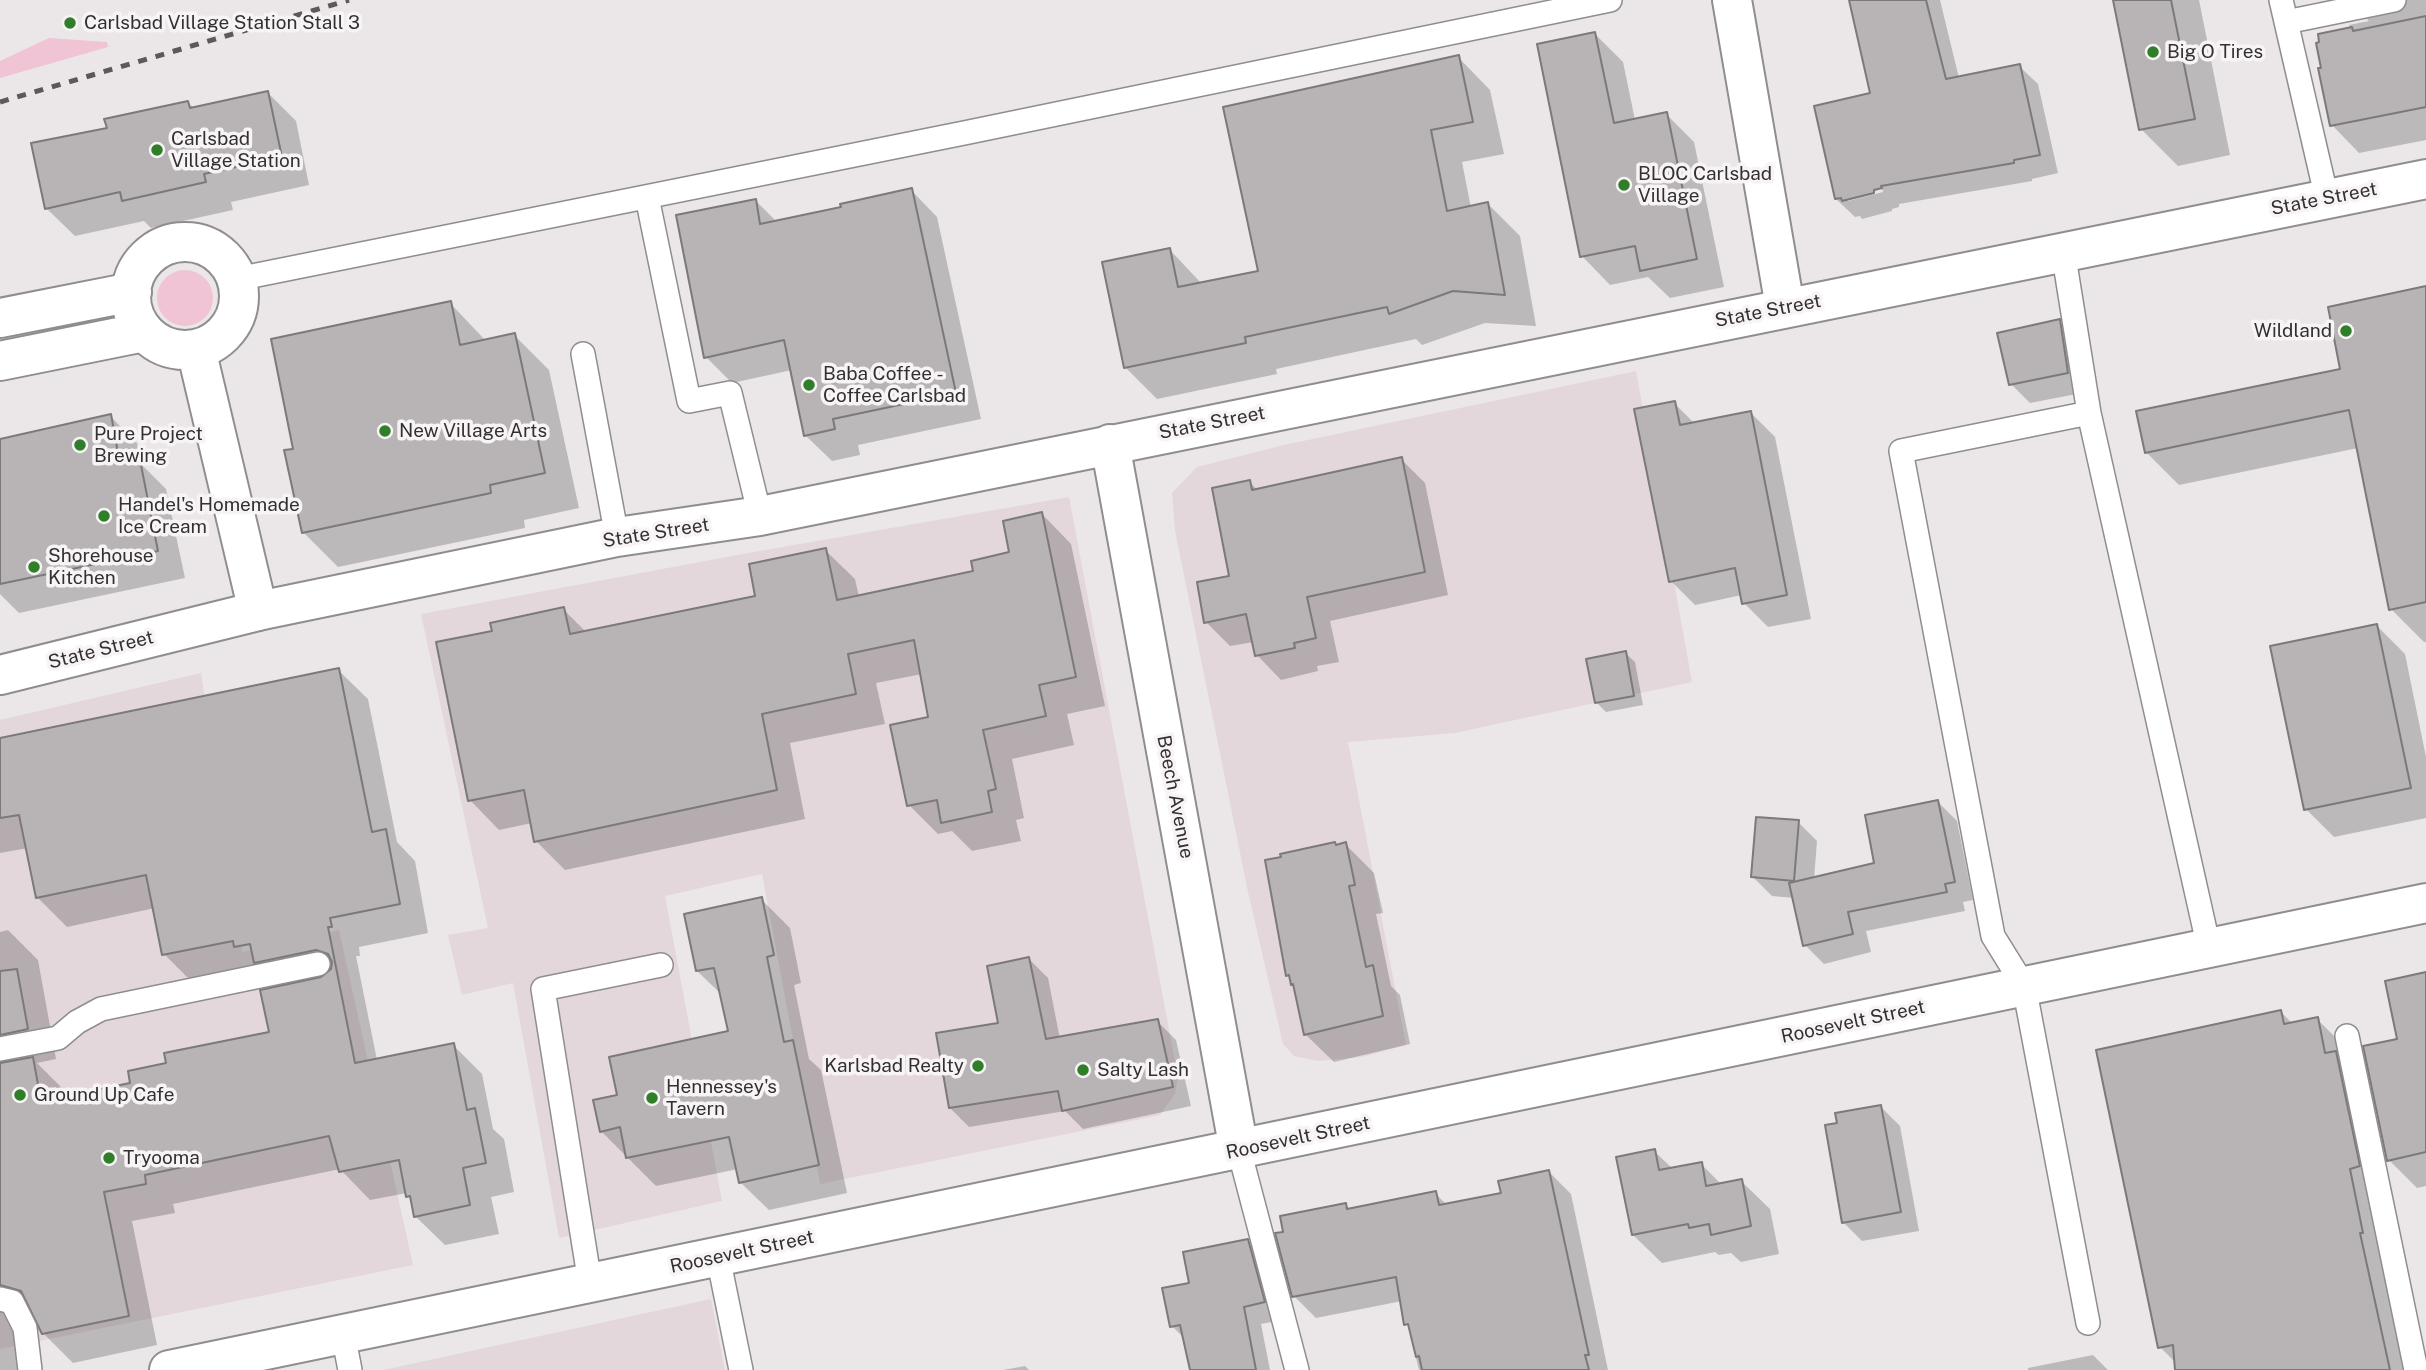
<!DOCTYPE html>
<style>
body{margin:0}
canvas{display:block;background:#ebe7e8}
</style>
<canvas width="2426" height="1370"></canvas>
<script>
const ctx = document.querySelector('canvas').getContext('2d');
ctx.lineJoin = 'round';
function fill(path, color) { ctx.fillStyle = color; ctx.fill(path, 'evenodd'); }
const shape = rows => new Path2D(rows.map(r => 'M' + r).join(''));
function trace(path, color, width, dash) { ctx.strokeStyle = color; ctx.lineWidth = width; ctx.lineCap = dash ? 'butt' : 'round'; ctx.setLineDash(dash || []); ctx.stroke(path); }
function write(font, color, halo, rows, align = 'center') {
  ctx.font = font + ' "Public Sans",sans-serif'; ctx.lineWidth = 7; ctx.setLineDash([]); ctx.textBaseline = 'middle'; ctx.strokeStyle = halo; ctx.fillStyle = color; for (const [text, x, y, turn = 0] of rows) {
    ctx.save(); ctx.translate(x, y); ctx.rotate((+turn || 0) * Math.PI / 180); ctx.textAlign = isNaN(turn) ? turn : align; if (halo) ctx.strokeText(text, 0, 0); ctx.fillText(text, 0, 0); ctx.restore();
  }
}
fill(shape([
 [1636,371,1692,682,1455,733,1348,742,1406,1045,1362,1057,1318,1061,1294,1056,1283,1044,1248,892,1175,531,1172,493,1197,467,1284,445],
 [1069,497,1178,1077,1175,1094,1160,1115,820,1184,762,874,665,896,722,1201,559,1238,513,983,462,995,448,935,488,928,421,614,748,553],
 [201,673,242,952,339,930,413,1265,0,1349,0,720],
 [711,1299,725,1370,383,1370]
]), '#e3d7db');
fill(shape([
 [49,38,107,42,108,47,0,78,0,61],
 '157 298a28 28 0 1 1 56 0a28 28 0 1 1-56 0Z'
]), '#f0c3d5');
fill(shape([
 [1851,0,1940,0,1959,78,2019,66,2038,84,2058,173,2032,179,2032,181,1899,204,1899,207,1892,209,1892,211,1862,219,1860,216,1855,217,1836,199,1872,94],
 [1882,189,1883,192,1848,201,1848,197],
 [2115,0,2199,0,2230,155,2178,166,2141,129],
 [2348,0,2426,0,2426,140,2359,153,2332,125,2323,69,2350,29,2349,25,2369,21],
 [1595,34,1623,62,1635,120,1666,114,1694,142,1724,287,1670,298,1648,277,1610,285,1582,256],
 [1458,57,1490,90,1504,154,1462,162,1471,208,1488,204,1520,236,1536,326,1485,323,1422,345,1416,339,1276,369,1277,374,1157,399,1125,367,1170,250,1202,284,1260,272],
 [268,93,296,121,309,185,231,202,233,210,151,228,144,221,75,236,46,208,109,129,188,103,194,108],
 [911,190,937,217,981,419,858,445,860,455,832,461,805,435,792,370,732,383,706,357,756,201,777,222],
 [2426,288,2426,642,2424,642,2391,609,2358,448,2179,485,2146,452,2342,371],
 [450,303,486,341,514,335,549,370,579,508,524,520,525,528,338,567,303,532,295,450],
 [2059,321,2078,340,2087,392,2030,403,2011,384],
 [1674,403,1695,424,1751,413,1775,437,1811,619,1768,627,1744,603,1742,595,1695,605,1671,581],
 [110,416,137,443,141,464,166,489,185,578,19,613,0,594,0,441],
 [1401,459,1425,483,1448,595,1330,621,1339,662,1317,666,1318,671,1281,680,1257,655,1254,642,1230,646,1206,622,1231,577,1250,482,1257,490],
 [1042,514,1071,544,1105,706,1067,714,1074,745,1012,759,1024,818,1016,820,1021,841,972,851,952,831,938,834,909,805,930,718,922,674,876,683,885,724,790,743,805,819,565,870,536,841,532,823,499,830,470,800,494,632,563,609,586,632,757,597,825,550,855,579,859,597,975,573,1011,554],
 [2377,626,2405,654,2426,757,2426,818,2334,837,2306,809],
 [1625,653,1635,662,1643,705,1606,712,1596,702],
 [338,670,368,699,397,842,415,861,428,933,359,947,360,956,356,956,377,1060,453,1045,482,1074,493,1129,504,1139,514,1192,491,1197,499,1234,445,1245,415,1216,413,1202,407,1193,370,1200,340,1169,173,1204,175,1213,132,1221,157,1345,73,1363,43,1333,35,1316,27,1314,19,1370,0,1370,0,932,8,930,38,960,56,1059,37,1063,62,1088,64,1098,132,1084,168,1064,271,1034,281,988,269,975,193,983,164,954,155,908,67,927,37,897,28,848,0,853,0,741],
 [1938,802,1957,821,1973,900,1963,902,1965,911,1866,931,1871,952,1824,964,1805,945,1794,898,1772,896,1753,877,1798,822,1817,841,1814,879,1876,864],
 [1335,844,1337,846,1345,844,1374,873,1383,913,1376,914,1391,986,1400,995,1410,1044,1334,1062,1305,1034,1295,987,1288,975],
 [761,899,790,928,801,983,794,985,809,1059,821,1070,847,1193,769,1210,740,1182,738,1169,656,1186,601,1131,619,1096,730,1032,722,995,697,971],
 [1029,959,1048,978,1060,1039,1157,1021,1176,1040,1191,1106,1083,1129,1065,1111,969,1127,950,1108,1000,1024],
 [2426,977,2426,1186,2417,1188,2389,1160],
 [2281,1012,2293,1024,2317,1019,2348,1050,2413,1370,2183,1370,2160,1347],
 [1881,1107,1900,1126,1919,1231,1862,1241,1843,1222,1839,1124],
 [1654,1151,1673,1169,1701,1164,1722,1185,1741,1181,1770,1209,1779,1254,1741,1262,1731,1253,1719,1255,1715,1252,1662,1263,1633,1235],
 [1549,1172,1571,1194,1608,1370,1419,1370,1402,1301,1316,1318,1294,1296,1346,1205,1351,1210,1435,1193,1447,1205,1503,1195],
 [1247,1241,1265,1259,1282,1320,1261,1324,1270,1370,1191,1370,1185,1339,1172,1326],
 [2093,1355,2108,1370,2028,1370,2028,1368],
 [1025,1366,1029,1370,1003,1370]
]), '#0003');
const building = shape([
 [1849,0,1926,0,1946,79,2020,64,2040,155,2014,160,2014,163,1881,186,1882,188,1874,190,1874,193,1842,201,1841,198,1835,199,1814,106,1870,93,1849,0],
 [2113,0,2171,0,2195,119,2139,130,2113,0],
 [2426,16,2426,107,2330,126,2318,68,2321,68,2316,43,2319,42,2318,34,2352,27,2353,31,2426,16],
 [1595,32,1614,123,1667,112,1697,259,1640,271,1635,246,1580,257,1537,44,1595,32],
 [1459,55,1473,122,1431,130,1447,211,1488,202,1505,295,1453,291,1389,314,1387,307,1245,337,1246,343,1124,368,1102,262,1170,248,1178,287,1258,271,1223,107,1459,55],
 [268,91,282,157,204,174,206,182,122,201,120,192,45,209,31,143,107,128,104,119,188,101,190,108,268,91],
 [912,188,956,393,833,419,835,429,804,436,784,340,704,358,676,215,756,199,760,224,841,207,840,204,912,188],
 [2426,286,2426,602,2389,610,2349,410,2145,453,2136,411,2340,369,2328,307,2426,286],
 [451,301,460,345,515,333,545,473,490,485,491,493,302,533,284,450,293,449,271,339,451,301],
 [2060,319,2068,373,2009,385,1997,333,2060,319],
 [1675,401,1680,425,1751,411,1787,595,1742,604,1735,568,1669,582,1634,409,1675,401],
 [111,414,120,464,140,460,158,551,0,584,0,439,111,414],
 [1402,457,1425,572,1307,597,1316,638,1294,643,1295,648,1255,656,1246,614,1204,623,1197,582,1229,576,1212,488,1250,480,1252,490,1402,457],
 [1042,512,1076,677,1039,685,1046,716,983,730,996,789,988,791,992,812,941,823,937,800,907,806,890,725,928,717,914,640,848,654,856,694,762,714,777,790,534,842,524,790,468,801,436,642,492,631,490,623,564,607,570,634,755,596,749,564,826,548,837,600,973,571,971,561,1009,552,1003,521,1042,512],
 [2377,624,2411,788,2304,810,2270,646,2377,624],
 [1626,651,1634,696,1595,703,1586,659,1626,651],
 [339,668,372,832,386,829,400,904,330,918,332,927,328,927,355,1063,454,1043,467,1110,475,1108,486,1163,463,1168,470,1205,414,1217,410,1196,406,1197,399,1160,339,1172,329,1136,145,1175,146,1184,104,1192,129,1316,42,1334,21,1291,0,1285,0,1063,33,1057,41,1101,130,1083,128,1071,166,1063,164,1053,269,1032,260,990,321,977,331,969,332,962,328,954,316,950,254,963,250,944,234,947,233,941,162,955,146,875,36,898,19,815,0,818,0,738,339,668],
 [1938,800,1955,882,1945,884,1947,892,1848,912,1853,934,1803,946,1789,883,1874,863,1865,815,1938,800],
 [1756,817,1799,820,1794,881,1751,877,1756,817],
 [1335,842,1336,845,1346,842,1355,885,1349,886,1366,967,1373,965,1383,1016,1304,1035,1293,984,1291,985,1289,975,1286,976,1265,860,1281,857,1280,854,1335,842],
 [762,897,774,955,767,957,784,1042,793,1040,819,1165,739,1183,729,1137,626,1158,620,1127,600,1132,593,1100,617,1095,609,1057,728,1031,714,968,696,971,684,914,762,897],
 [1029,957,1046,1039,1158,1019,1173,1087,1062,1111,1058,1091,949,1108,936,1033,998,1023,987,966,1029,957],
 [17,969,28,1029,0,1035,0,971,17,969],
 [2426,972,2426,1152,2387,1161,2363,1046,2397,1039,2385,981,2426,972],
 [2281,1010,2284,1024,2318,1017,2325,1053,2336,1051,2360,1166,2350,1169,2363,1233,2360,1233,2390,1370,2175,1370,2173,1345,2158,1348,2096,1050,2281,1010],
 [1881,1105,1901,1212,1842,1223,1825,1125,1837,1123,1835,1113,1881,1105],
 [1655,1149,1659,1170,1702,1162,1706,1186,1742,1179,1751,1226,1711,1235,1709,1224,1689,1228,1688,1224,1632,1235,1616,1157,1655,1149],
 [1549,1170,1589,1355,1585,1355,1589,1370,1422,1370,1419,1356,1416,1357,1408,1324,1404,1325,1396,1277,1292,1297,1275,1233,1283,1232,1280,1216,1346,1203,1347,1209,1436,1191,1439,1205,1501,1193,1498,1181,1549,1170],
 [1248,1239,1265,1302,1244,1307,1256,1370,1190,1370,1180,1325,1170,1327,1162,1288,1189,1283,1183,1252,1248,1239]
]);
fill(building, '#b8b4b5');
trace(building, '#7c797a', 2);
const service = shape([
 [2281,0,2327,199],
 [2286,22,2394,0],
 [647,197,689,401,730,393,760,516],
 [2063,251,2089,413],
 [237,279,969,132,1610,0],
 [583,354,617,537],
 [2347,1036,2416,1370],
 [0,1049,58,1038,77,1022,101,1009,318,964],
 [1239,1150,1297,1370],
 [718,1257,741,1370],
 [590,1283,543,989,661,965],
 [0,1299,12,1302,25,1328,30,1370],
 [2088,1323,2024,986,1993,936,1901,451,2089,413,2209,948],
 [343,1334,350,1370]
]);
const minor = shape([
 [1732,0,1785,307],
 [1110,444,1239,1150]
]);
const tertiary = shape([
 '131 296a54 54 0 1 1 108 0a54 54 0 1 1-108 0Z',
 [0,318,132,292],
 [196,349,258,611],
 [0,361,144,332],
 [169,1370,2426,903]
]);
const secondary = shape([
 [0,675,258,611,617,537,760,516,2426,179]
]);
trace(service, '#908d8e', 26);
trace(minor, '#908d8e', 42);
trace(tertiary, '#908d8e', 42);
trace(secondary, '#908d8e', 42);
trace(service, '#fff', 23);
trace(minor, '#fff', 38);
trace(tertiary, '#fff', 38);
trace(secondary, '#fff', 38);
trace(shape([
 [0,102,349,0]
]), '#5b595a', 5, [9, 9]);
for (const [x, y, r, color] of [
 [70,23,7,"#2f7e29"],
 [2153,52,7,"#2f7e29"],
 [157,150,7,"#2f7e29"],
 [1624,185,7,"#2f7e29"],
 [2346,331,7,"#2f7e29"],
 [809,385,7,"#2f7e29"],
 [385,431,7,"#2f7e29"],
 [80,445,7,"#2f7e29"],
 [104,516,7,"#2f7e29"],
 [34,567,7,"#2f7e29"],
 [978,1066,7,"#2f7e29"],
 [1083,1070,7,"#2f7e29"],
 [20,1095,7,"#2f7e29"],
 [652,1098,7,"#2f7e29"],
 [109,1158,7,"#2f7e29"]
]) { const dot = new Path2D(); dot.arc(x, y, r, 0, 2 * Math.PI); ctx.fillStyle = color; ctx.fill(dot); trace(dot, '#f8f4f6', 2.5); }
write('19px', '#323131', '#f8f4f6', [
 ["Carlsbad Village Station Stall 3",84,23],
 ["Big O Tires",2167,52],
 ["Carlsbad",171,139],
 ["Village Station",171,161],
 ["BLOC Carlsbad",1638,174],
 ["Village",1638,196],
 ["Wildland",2332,331,"right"],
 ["Baba Coffee -",823,374],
 ["Coffee Carlsbad",823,396],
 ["New Village Arts",399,431],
 ["Pure Project",94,434],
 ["Brewing",94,456],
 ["Handel's Homemade",118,505],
 ["Ice Cream",118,527],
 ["Shorehouse",48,556],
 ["Kitchen",48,578],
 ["Karlsbad Realty",964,1066,"right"],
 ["Salty Lash",1097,1070],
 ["Hennessey's",666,1087],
 ["Tavern",666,1109],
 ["Ground Up Cafe",34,1095],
 ["Tryooma",123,1158]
], 'left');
write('19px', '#323131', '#f8f4f6', [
 ["State Street",2324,199,-11],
 ["State Street",1768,311,-11],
 ["State Street",1212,423,-11],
 ["State Street",656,533,-9],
 ["State Street",101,650,-14],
 ["Beech Avenue",1175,797,79],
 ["Roosevelt Street",1853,1022,-12],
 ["Roosevelt Street",1298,1138,-12],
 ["Roosevelt Street",742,1252,-12]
]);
</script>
